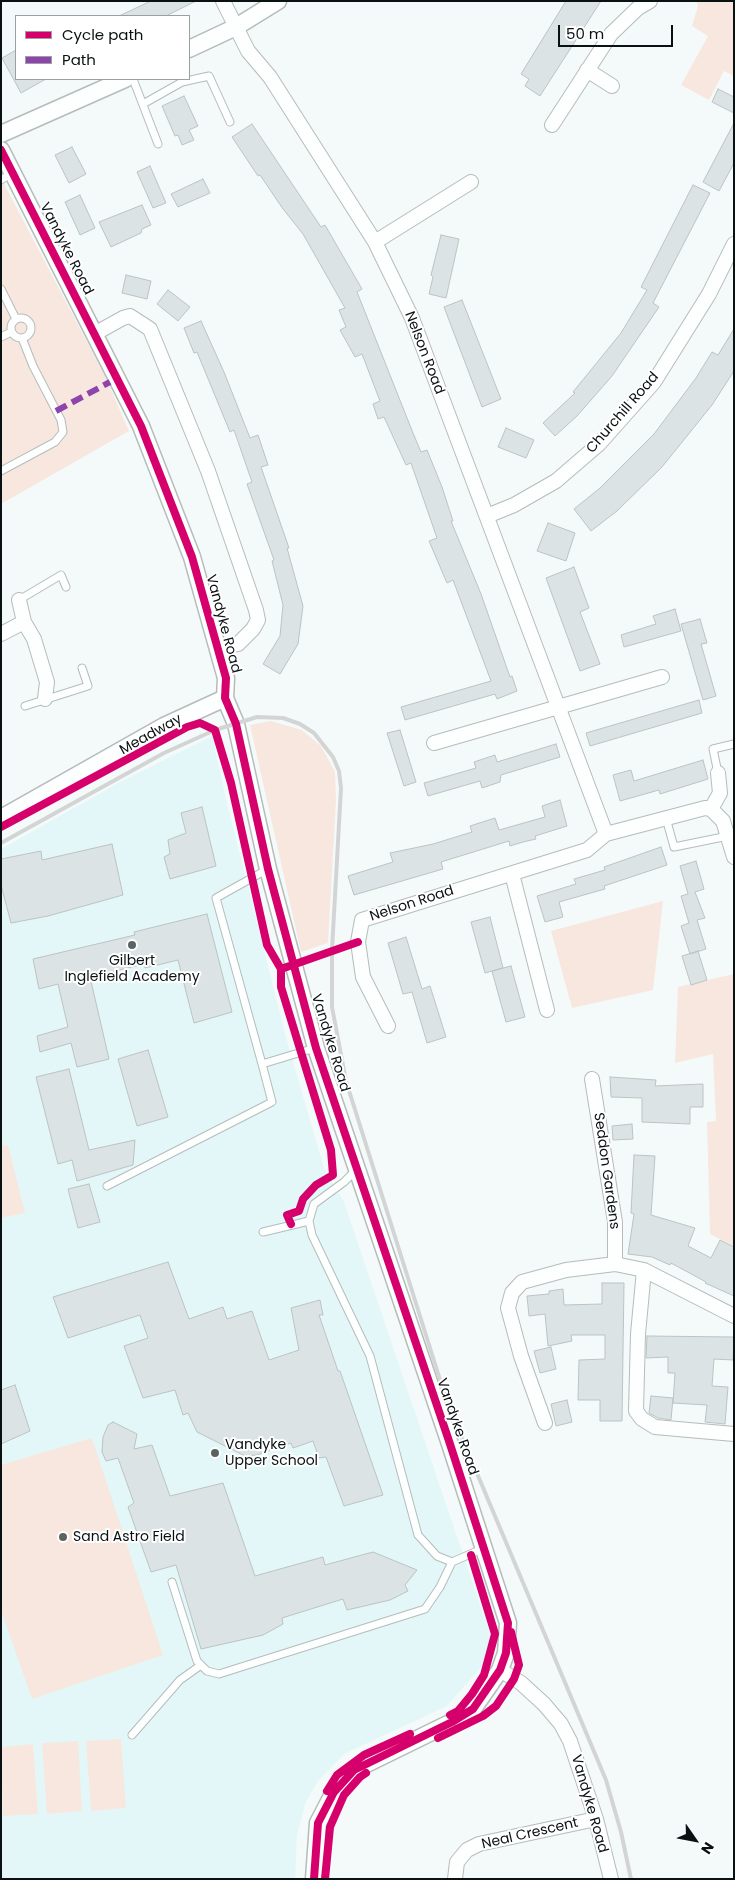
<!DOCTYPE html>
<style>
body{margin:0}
#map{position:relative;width:735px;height:1880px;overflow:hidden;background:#f4fafa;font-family:Poppins,sans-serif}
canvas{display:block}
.frame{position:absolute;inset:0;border:2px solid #091112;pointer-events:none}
.legend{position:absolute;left:15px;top:15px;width:175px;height:65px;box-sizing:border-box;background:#fff;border:1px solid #9da0a0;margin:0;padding:6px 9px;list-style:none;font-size:15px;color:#091112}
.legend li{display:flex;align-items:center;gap:10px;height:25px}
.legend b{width:25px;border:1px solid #9da0a0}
.north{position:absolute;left:670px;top:1815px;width:50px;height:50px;-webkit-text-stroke:4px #fff;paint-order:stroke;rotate:123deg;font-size:14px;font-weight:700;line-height:20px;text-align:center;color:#091112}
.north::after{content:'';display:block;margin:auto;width:18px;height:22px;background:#091112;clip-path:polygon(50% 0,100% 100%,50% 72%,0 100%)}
.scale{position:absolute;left:558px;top:25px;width:115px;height:22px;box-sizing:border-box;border:2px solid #091112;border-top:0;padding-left:6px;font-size:15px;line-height:18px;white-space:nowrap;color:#091112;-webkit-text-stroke:4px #fff;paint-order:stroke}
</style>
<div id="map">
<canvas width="735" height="1880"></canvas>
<div class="frame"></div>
<ul class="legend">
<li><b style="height:6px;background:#d6006c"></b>Cycle path</li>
<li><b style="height:6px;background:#8e44ad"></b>Path</li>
</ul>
<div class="north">N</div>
<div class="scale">50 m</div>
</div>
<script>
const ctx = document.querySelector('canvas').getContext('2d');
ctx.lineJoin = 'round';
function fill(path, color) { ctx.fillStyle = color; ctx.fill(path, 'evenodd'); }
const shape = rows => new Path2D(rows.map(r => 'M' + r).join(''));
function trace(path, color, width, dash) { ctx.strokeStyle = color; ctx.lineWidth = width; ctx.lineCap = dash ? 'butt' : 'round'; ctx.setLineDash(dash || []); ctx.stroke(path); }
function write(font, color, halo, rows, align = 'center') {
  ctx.font = font + ' Poppins,sans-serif'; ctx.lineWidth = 4; ctx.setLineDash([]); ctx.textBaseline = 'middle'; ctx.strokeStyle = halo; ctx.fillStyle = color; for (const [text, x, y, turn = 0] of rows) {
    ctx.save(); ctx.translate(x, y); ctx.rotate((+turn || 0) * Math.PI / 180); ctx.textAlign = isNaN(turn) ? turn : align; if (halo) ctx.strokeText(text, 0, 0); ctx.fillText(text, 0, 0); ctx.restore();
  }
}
fill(shape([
 [212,736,227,803,287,1041,324,1168,344,1202,491,1637,483,1665,447,1706,344,1754,318,1781,305,1804,297,1836,295,1879,1,1879,1,849,122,781]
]), '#e3f7f8');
fill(shape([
 [696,1,734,1,734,76,724,71,709,100,681,85,708,36,692,26,698,6],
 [1,178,106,378,129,431,1,504],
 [271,721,302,730,321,746,335,772,336,800,328,943,301,952,250,725],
 [663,901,653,990,572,1008,551,931],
 [734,974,734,1246,710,1234,707,1122,716,1121,713,1054,675,1063,678,987],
 [8,1145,25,1213,1,1218,1,1146],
 [92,1438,163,1655,32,1699,1,1610,1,1465],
 [121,1739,126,1808,91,1811,86,1741],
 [78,1741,82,1811,47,1814,42,1743],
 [33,1744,38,1814,3,1816,1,1747]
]), '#f8e7de');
const building = shape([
 [151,1,196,1,166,16,119,16,151,1],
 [566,1,601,1,540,96,525,86,529,79,521,74,566,1],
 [16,50,16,79,46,79,21,93,2,58,16,50],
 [718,89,734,97,734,113,712,102,718,89],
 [184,96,198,126,189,130,194,140,182,145,178,135,175,136,162,106,184,96],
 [734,123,734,163,719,191,703,182,734,123],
 [252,124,321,227,325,225,362,289,357,292,413,433,421,452,427,450,442,487,453,521,451,521,481,594,510,677,512,676,517,691,497,699,495,694,405,720,401,707,491,681,453,580,447,583,429,541,437,538,411,463,406,465,384,417,378,419,373,404,380,401,362,354,355,357,340,330,346,327,339,310,345,308,303,234,283,209,260,175,258,176,232,137,252,124],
 [72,147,86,174,69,183,55,155,72,147],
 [150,166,166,203,153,208,137,172,150,166],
 [203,179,210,193,178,207,171,194,203,179],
 [693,185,710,193,653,303,659,307,612,376,577,416,555,436,543,423,575,393,573,392,621,333,647,290,641,287,693,185],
 [80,195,95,228,80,235,65,202,80,195],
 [142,205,151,225,142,229,141,233,111,247,99,222,142,205],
 [441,235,459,239,446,298,429,294,433,277,431,275,441,235],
 [126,275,151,281,147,299,122,293,126,275],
 [168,290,190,307,178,321,157,304,168,290],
 [462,300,501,399,482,407,444,307,462,300],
 [201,321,224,372,250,438,258,435,268,465,261,467,289,548,287,548,303,606,298,644,280,674,263,664,280,636,283,605,272,561,274,560,247,484,252,482,234,430,230,432,197,352,194,353,184,328,201,321],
 [734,329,734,371,712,405,662,467,617,511,591,531,574,509,600,488,654,434,696,378,712,352,718,355,734,329],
 [506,428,534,440,526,458,498,447,506,428],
 [548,523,575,533,566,561,537,551,548,523],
 [574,567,589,608,580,612,600,664,580,671,546,578,574,567],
 [675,609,681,631,624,647,621,635,656,624,653,616,675,609],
 [700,619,707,643,701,644,716,696,703,700,681,624,700,619],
 [699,700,702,713,590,746,586,733,699,700],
 [400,730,416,782,404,786,387,733,400,730],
 [556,744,560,757,501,775,500,782,482,788,480,781,428,796,424,783,476,768,474,762,495,755,497,762,556,744],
 [703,760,708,779,660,794,659,790,620,801,613,775,631,770,634,781,703,760],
 [560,800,567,826,535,836,536,839,523,842,510,846,509,841,441,862,443,869,354,895,348,876,393,862,390,853,433,844,472,832,470,826,495,818,499,830,545,817,542,806,560,800],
 [202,807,216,866,170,879,164,857,170,854,168,840,186,833,181,813,202,807],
 [112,844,123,895,48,916,11,923,1,885,1,859,41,851,42,860,112,844],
 [661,847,667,865,604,886,605,889,559,902,563,917,545,922,537,896,576,884,574,879,605,870,604,867,661,847],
 [696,861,704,889,695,892,705,918,697,920,706,949,690,954,681,926,689,923,681,896,688,894,680,866,696,861],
 [207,914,232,1012,194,1023,178,960,145,968,144,964,90,977,109,1059,77,1067,71,1043,40,1052,37,1036,68,1027,58,984,39,989,33,959,135,935,134,932,207,914],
 [490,917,503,968,485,973,471,922,490,917],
 [406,937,422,989,430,986,446,1037,427,1043,412,992,403,994,388,943,406,937],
 [698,951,707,980,691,985,682,956,698,951],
 [511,966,525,1017,506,1022,492,971,511,966],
 [148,1050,168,1117,137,1126,118,1059,148,1050],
 [69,1069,89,1150,135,1140,133,1165,77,1181,72,1160,58,1164,36,1077,69,1069],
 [610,1077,656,1080,655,1086,703,1084,703,1107,690,1107,690,1124,642,1122,642,1098,611,1097,610,1077],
 [632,1124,633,1139,613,1140,612,1126,632,1124],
 [634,1155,655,1156,651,1215,695,1228,688,1246,711,1258,720,1240,734,1247,734,1296,705,1283,706,1282,671,1263,670,1265,652,1257,628,1254,634,1214,631,1213,634,1155],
 [89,1184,100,1222,78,1228,68,1189,89,1184],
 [168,1262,189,1319,223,1307,227,1319,252,1311,269,1360,299,1350,291,1308,320,1300,323,1315,319,1315,338,1371,340,1371,383,1495,344,1506,326,1457,319,1458,313,1441,293,1448,291,1443,257,1455,245,1456,197,1432,188,1413,183,1415,175,1390,143,1398,124,1346,148,1338,140,1315,68,1338,53,1297,168,1262],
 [602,1283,624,1283,622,1421,600,1421,600,1400,578,1400,579,1360,605,1359,605,1335,571,1335,572,1341,548,1346,545,1314,529,1316,527,1296,549,1294,549,1291,563,1289,564,1305,602,1304,602,1283],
 [647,1336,734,1337,733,1360,714,1359,712,1386,728,1387,725,1424,705,1422,707,1405,673,1403,675,1373,668,1373,668,1357,646,1358,647,1336],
 [551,1347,556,1369,540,1373,534,1351,551,1347],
 [15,1385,30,1431,1,1444,1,1390,15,1385],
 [651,1396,673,1398,671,1420,658,1418,649,1413,651,1396],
 [567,1400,572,1422,556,1426,551,1404,567,1400],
 [113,1422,137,1434,134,1449,152,1445,170,1496,223,1483,255,1576,323,1557,325,1565,373,1552,417,1570,405,1585,408,1591,390,1600,347,1610,343,1599,282,1618,283,1624,263,1635,201,1649,176,1565,151,1572,128,1507,134,1503,118,1458,106,1461,102,1452,103,1437,108,1425,113,1422]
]);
fill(building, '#dce3e4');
trace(building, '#bcc3c3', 1);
const service = shape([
 [133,79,158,144],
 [143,104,182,82,209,76,230,122],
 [1,180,12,173],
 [1,289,16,319],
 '11 328a10 10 0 1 1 20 0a10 10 0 1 1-20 0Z',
 [1,337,11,332],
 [1,471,55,442,63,432,61,420,33,366,22,338],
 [19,600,61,575,66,587],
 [25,706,88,686,82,668],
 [718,773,713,749,734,744],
 [666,818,674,847,728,836],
 [262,1064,216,898,268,869],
 [357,1169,344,1182,314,1204,309,1221,312,1235,370,1356,418,1535,437,1556,452,1562,484,1548],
 [107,1186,272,1102,262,1064,315,1048],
 [263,1232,309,1221],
 [172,1582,197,1661,207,1671,219,1674,425,1609,440,1587,452,1562],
 [132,1735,180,1680,201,1665]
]);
const minor = shape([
 [223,1,248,51,270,77,375,242,412,318,606,834],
 [587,70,612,86],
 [552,125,611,34,638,8,650,1],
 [375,242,471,182],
 [96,333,123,318,130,316,150,329,208,471,256,610,258,620,253,629,238,644,218,648],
 [487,516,514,505,556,481,599,444,654,382,709,294,734,244],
 [19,600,24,622,34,639,47,682,45,699],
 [1,634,24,622],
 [434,743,662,677],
 [711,809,720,793,718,773],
 [512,874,547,1010],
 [388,1026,363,977,358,942,362,920,587,850,606,834,705,808,711,809,723,821,734,857],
 [592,1079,615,1222,615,1264],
 [644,1270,638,1334,636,1411,642,1419,655,1427,734,1434],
 [545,1423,521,1356,508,1308,512,1293,522,1282,566,1270,615,1264,644,1270,734,1316],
 [500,1670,521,1683,544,1704,561,1724,570,1741,596,1819,611,1879],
 [455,1879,457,1862,467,1850,479,1844,596,1819]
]);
const tertiary = shape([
 [189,49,236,27,278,1],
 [1,134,125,79],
 [1,150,141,426,192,557,226,678,225,698,236,724,268,869,316,1048,449,1441,508,1623,506,1653,500,1670,473,1709,452,1722,354,1770,334,1792,318,1823,314,1879],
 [1,818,164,726,225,698]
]);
trace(service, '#b5bcbc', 9);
trace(minor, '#b5bcbc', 16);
trace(tertiary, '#b5bcbc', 19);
trace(service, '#fdfefe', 7);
trace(minor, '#fdfefe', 14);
trace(tertiary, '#fdfefe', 16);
trace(shape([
 [1,843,164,753,215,730,257,717,283,718,300,724,314,733,333,757,339,771,341,788,332,950,332,1007,346,1081,447,1402,606,1780,621,1832,631,1879]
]), '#d3d5d5', 4);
trace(shape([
 [56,411,110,382]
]), '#8e44ad', 6, [12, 6]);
trace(shape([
 [1,150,141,426,192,557,226,678,225,698,236,724,268,869,316,1048,449,1441,508,1623,506,1653,500,1670,473,1709,452,1722,354,1770,334,1792,318,1823,314,1879],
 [1,827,187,727,200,723,215,730,231,783,267,945,281,969,358,942],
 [281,969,281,987,331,1150,333,1175,316,1185,303,1199,299,1211,287,1215,291,1224],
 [450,1715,458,1711,472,1694,484,1675,495,1634,471,1555],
 [438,1738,483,1716,496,1706,514,1679,519,1665,511,1632],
 [327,1791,337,1775,364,1755,410,1734],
 [325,1879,330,1827,344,1795,360,1777,366,1773]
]), '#d6006c', 8);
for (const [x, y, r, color] of [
 [132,945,5,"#5b6363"],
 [215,1453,5,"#5b6363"],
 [63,1537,5,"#5b6363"]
]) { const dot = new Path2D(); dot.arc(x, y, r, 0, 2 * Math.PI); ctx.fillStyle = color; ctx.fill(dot); trace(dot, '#fff', 2); }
write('14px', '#091112', '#fff', [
 ["Vandyke Road",66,249,63],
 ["Nelson Road",424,353,69],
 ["Churchill Road",623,413,-49],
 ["Vandyke Road",223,624,75],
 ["Meadway",151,735,-29],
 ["Nelson Road",412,904,-18],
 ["Vandyke Road",330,1043,73],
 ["Seddon Gardens",606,1171,82],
 ["Vandyke Road",457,1427,71],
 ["Vandyke Road",589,1804,74],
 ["Neal Crescent",530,1834,-13]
]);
write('14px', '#091112', '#fff', [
 ["Gilbert",132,961,"center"],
 ["Inglefield Academy",132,977,"center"],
 ["Vandyke",225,1445],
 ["Upper School",225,1461],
 ["Sand Astro Field",73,1537]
], 'left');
</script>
